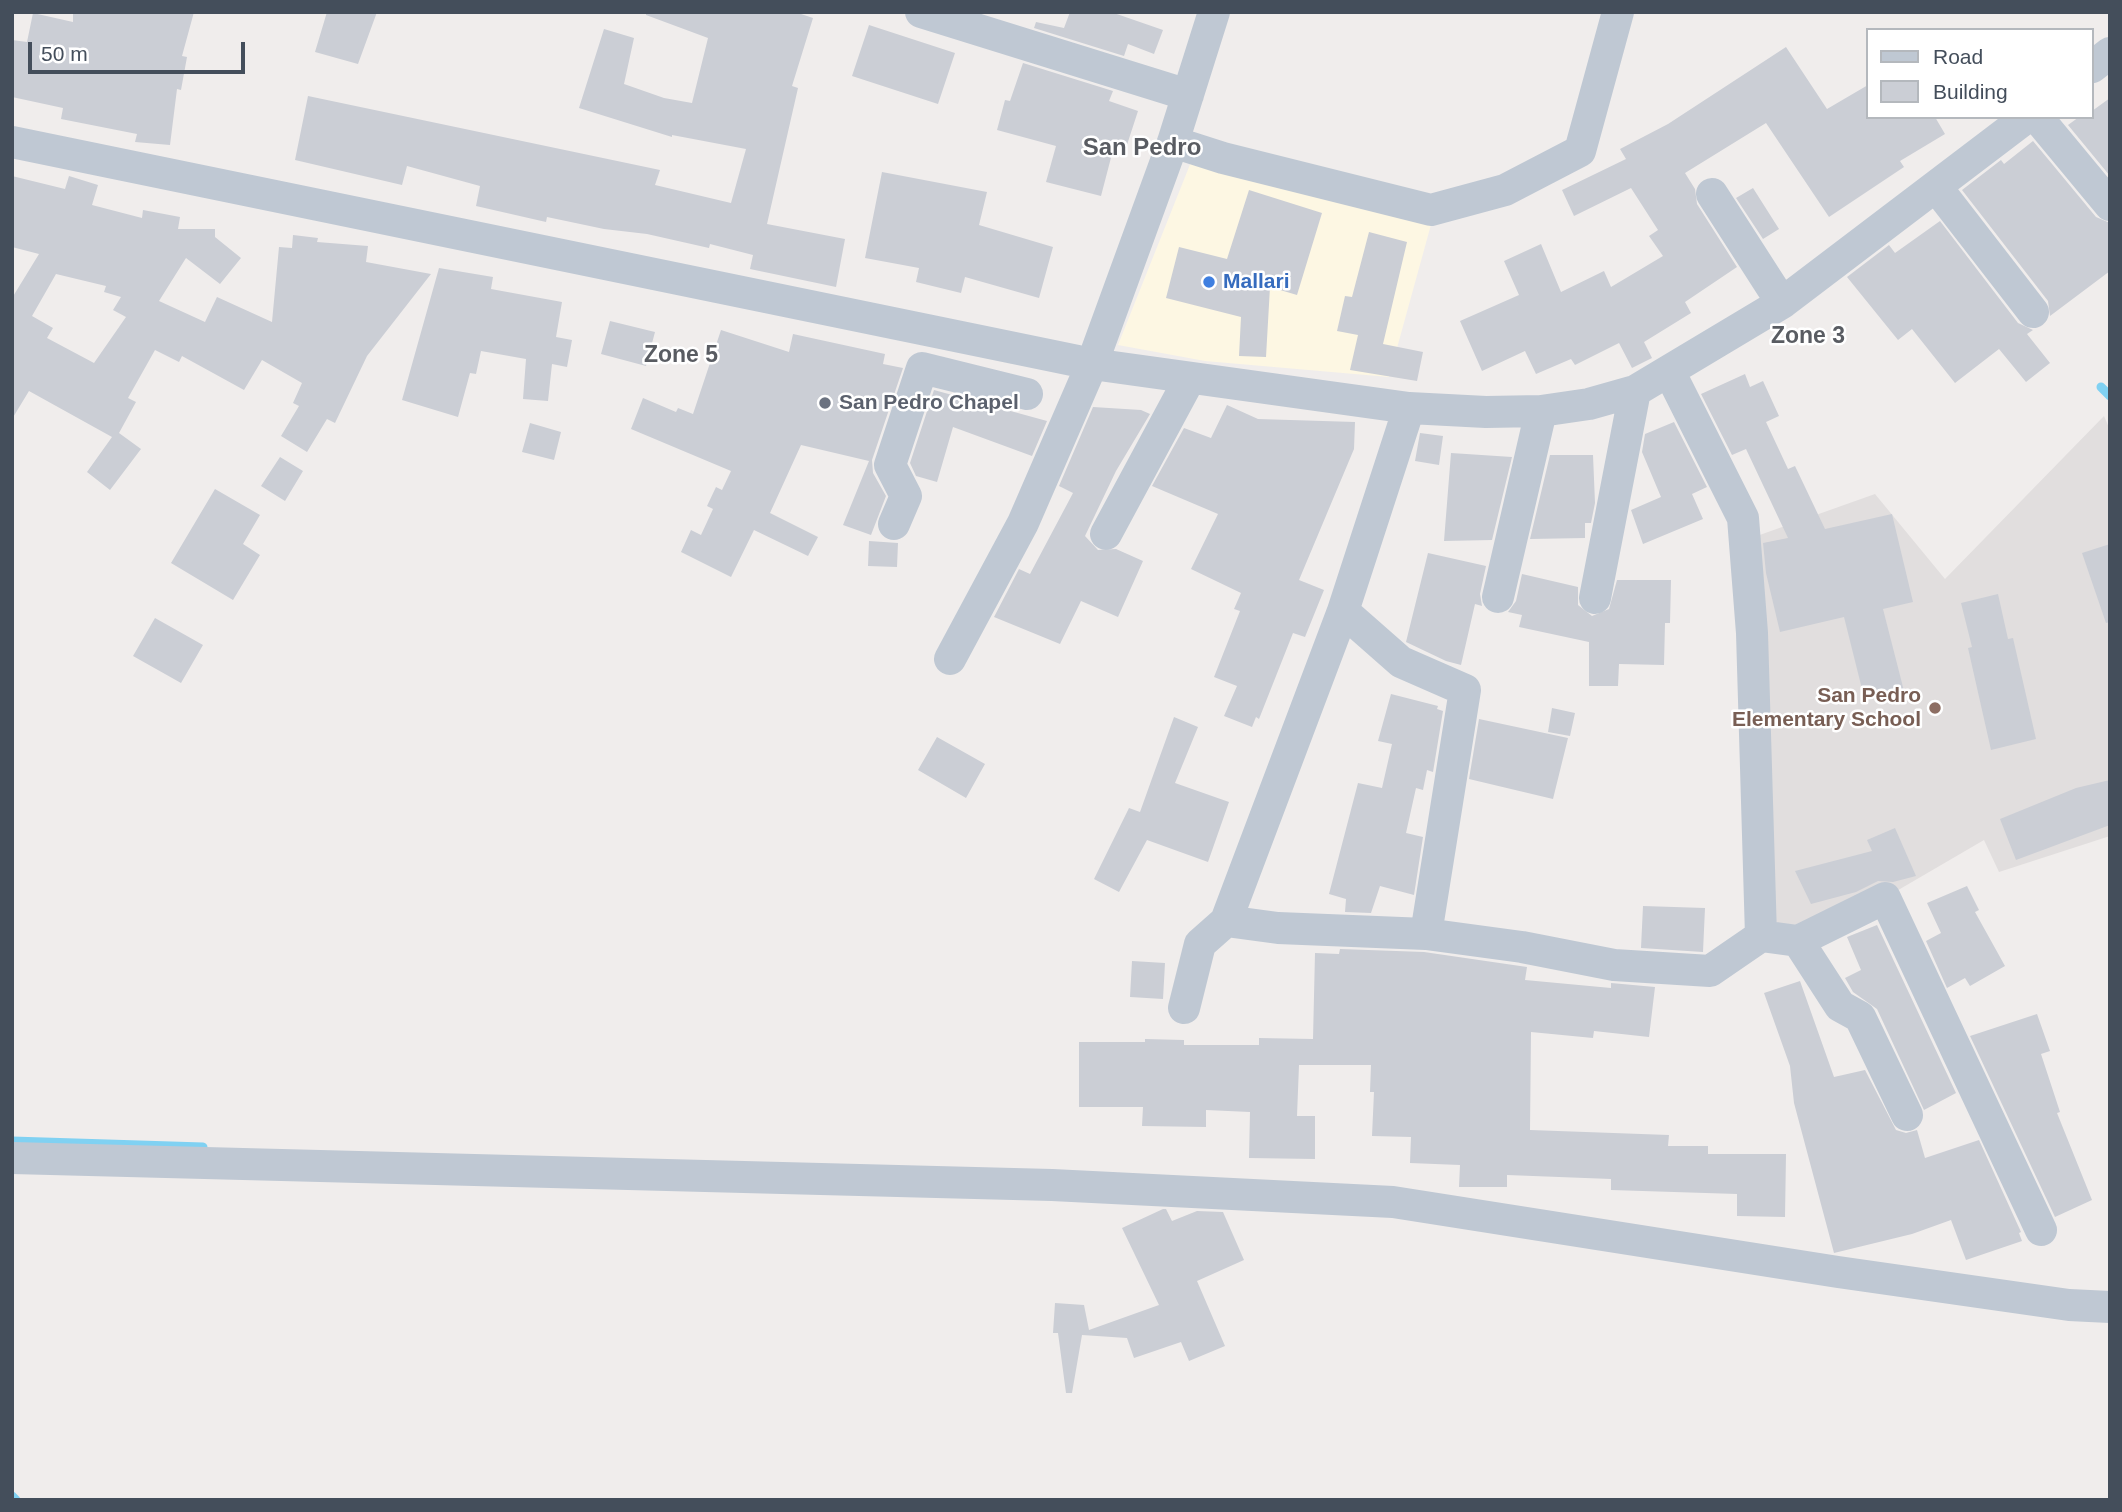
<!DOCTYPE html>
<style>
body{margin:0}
#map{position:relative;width:2122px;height:1512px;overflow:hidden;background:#f0edec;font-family:Arial,sans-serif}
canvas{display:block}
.frame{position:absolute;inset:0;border:14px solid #444e5b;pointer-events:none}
.legend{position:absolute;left:1866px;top:28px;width:228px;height:91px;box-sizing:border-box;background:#fff;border:2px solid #b4b8bd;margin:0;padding:9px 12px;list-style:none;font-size:21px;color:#444e5b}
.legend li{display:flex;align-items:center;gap:14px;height:35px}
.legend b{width:35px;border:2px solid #b4b8bd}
.scale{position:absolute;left:28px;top:42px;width:217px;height:32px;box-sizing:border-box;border:4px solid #444e5b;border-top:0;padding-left:9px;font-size:21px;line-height:24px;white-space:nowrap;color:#444e5b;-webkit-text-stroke:5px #fff;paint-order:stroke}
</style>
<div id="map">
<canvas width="2122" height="1512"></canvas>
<div class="frame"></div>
<ul class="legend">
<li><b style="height:9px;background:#bfc8d3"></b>Road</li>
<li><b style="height:19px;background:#cbced5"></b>Building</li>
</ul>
<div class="scale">50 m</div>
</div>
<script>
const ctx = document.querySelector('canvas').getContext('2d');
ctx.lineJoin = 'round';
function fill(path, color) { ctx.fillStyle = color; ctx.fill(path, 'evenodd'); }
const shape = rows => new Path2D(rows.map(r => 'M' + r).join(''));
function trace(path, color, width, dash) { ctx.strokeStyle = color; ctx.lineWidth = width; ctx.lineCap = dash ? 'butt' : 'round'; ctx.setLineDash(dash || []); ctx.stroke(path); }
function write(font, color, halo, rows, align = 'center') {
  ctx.font = font + ' Arial,sans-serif'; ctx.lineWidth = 5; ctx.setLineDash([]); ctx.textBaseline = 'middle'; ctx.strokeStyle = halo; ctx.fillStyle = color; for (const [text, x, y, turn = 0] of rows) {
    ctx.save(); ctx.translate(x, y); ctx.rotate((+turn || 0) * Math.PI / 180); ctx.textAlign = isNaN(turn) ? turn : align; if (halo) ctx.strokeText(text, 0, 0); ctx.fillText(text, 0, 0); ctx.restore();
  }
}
fill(shape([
 [1191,162,1432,221,1389,377,1205,361,1118,345]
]), '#fdf7e3');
fill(shape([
 [2104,416,2110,430,2110,836,1999,872,1984,840,1888,896,1797,938,1767,930,1754,537,1875,494,1945,579]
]), '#e1dede');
trace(shape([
 [2101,387,2110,396],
 [12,1141,203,1147],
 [12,1496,16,1500]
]), '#80d1f2', 9);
fill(shape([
 [73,12,194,12,182,56,187,57,181,90,177,89,170,145,135,142,137,134,61,119,63,108,12,97,12,40,27,42,33,13,73,22],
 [327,12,377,12,358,64,315,52],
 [646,12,795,12,813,18,792,86,798,88,767,224,845,239,836,287,750,269,753,255,710,244,709,248,647,234,604,229,547,217,546,222,476,206,480,186,407,166,402,185,295,160,308,96,660,170,655,185,731,203,746,149,672,135,672,137,579,108,604,29,634,38,624,84,664,98,692,103,708,38,646,15],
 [1070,12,1111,12,1163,30,1154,54,1128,44,1124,56,1034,28,1036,22,1064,28],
 [869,25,955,53,938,104,852,76],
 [1786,47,1827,109,1868,85,1868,117,1935,117,1945,134,1900,161,1904,167,1829,217,1766,123,1685,173,1695,189,1697,204,1737,267,1685,302,1691,313,1644,342,1652,358,1632,368,1619,343,1575,365,1571,359,1536,374,1525,351,1482,371,1460,321,1519,295,1504,261,1541,244,1561,292,1604,271,1611,287,1663,256,1649,236,1658,230,1631,188,1574,216,1562,190,1626,159,1620,149,1668,124],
 [1023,63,1113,91,1109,101,1138,111,1124,154,1113,150,1101,196,1046,182,1056,146,997,130,1005,100,1010,101],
 [2110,98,2110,176,2068,125,2079,117,2092,117,2092,111],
 [2033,141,2096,217,2110,223,2110,271,2050,316,2048,301,1962,190,2001,160,2004,164],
 [882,172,987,192,979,225,1053,247,1039,298,965,277,961,293,916,282,919,268,865,258],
 [12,176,65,189,69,176,98,185,92,205,142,218,143,210,180,217,178,229,215,229,215,237,241,258,220,284,186,258,159,301,205,322,217,297,272,322,279,247,292,248,293,235,318,238,317,242,368,246,366,262,431,274,367,356,335,423,327,419,307,452,281,436,299,406,293,403,302,383,262,360,244,390,182,356,179,362,155,350,128,398,136,402,119,433,141,449,110,490,87,472,112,437,29,391,12,419,12,298,39,254,12,247],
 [56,274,106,286,104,292,121,297,113,310,126,317,94,363,47,338,53,328,32,316],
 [1753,188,1779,229,1763,239,1736,198],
 [1249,190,1322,213,1297,295,1270,287,1266,357,1239,356,1241,317,1166,298,1179,247,1227,259],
 [1940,221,2018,323,2033,330,2027,334,2050,363,2026,382,1999,349,1955,383,1912,329,1898,340,1847,277,1889,245,1895,253],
 [1369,232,1407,242,1383,344,1423,352,1417,381,1350,370,1358,335,1337,331,1345,296,1352,297],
 [439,268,493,277,491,289,562,302,556,337,572,340,567,367,552,364,548,401,523,399,526,359,481,351,476,374,470,373,458,417,402,400],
 [610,321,655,332,646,366,601,354],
 [721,330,789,352,793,334,885,354,883,364,903,368,872,460,873,473,886,496,871,535,843,525,869,461,801,445,770,513,818,537,808,556,754,530,731,577,681,552,691,530,701,535,713,509,707,506,716,487,722,490,731,471,631,429,643,398,676,412,678,408,693,414],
 [1745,374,1750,387,1763,381,1779,416,1766,422,1788,469,1795,466,1825,529,1892,514,1913,602,1883,609,1904,691,1865,701,1844,617,1780,632,1766,573,1763,543,1788,538,1746,449,1732,455,1701,394],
 [934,390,1047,421,1032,456,953,427,937,482,916,476,910,463],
 [1227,405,1258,419,1355,422,1354,449,1299,580,1324,590,1305,637,1293,633,1259,719,1256,717,1252,727,1224,716,1237,686,1214,677,1240,611,1234,609,1241,593,1191,569,1218,514,1152,486,1184,428,1211,438],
 [1093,407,1141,410,1150,414,1116,471,1085,536,1098,550,1116,549,1143,561,1118,617,1081,601,1060,644,994,617,1019,569,1030,574,1073,493,1059,486],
 [1674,422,1707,487,1692,494,1703,519,1643,544,1631,510,1661,497,1642,452,1645,434],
 [530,423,561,432,554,460,522,452],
 [1420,433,1443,436,1439,465,1415,461],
 [1451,453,1512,457,1492,540,1444,541],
 [1550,455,1593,455,1595,503,1591,523,1585,523,1585,538,1530,539],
 [280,457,303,471,285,501,261,486],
 [215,489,260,515,243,544,260,555,233,600,171,563],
 [869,541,898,543,897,567,868,566],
 [2110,544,2110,622,2106,623,2082,553],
 [1428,553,1486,566,1480,594,1482,606,1475,604,1461,665,1446,661,1406,642],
 [1522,574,1578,587,1578,605,1592,616,1609,609,1617,580,1671,580,1670,623,1665,623,1664,665,1619,664,1618,686,1589,686,1589,642,1519,627,1522,615,1508,612,1516,601],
 [1998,594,2008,639,2013,638,2036,739,1991,750,1968,648,1972,647,1961,603],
 [155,618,203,645,181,683,133,656],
 [1391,694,1438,706,1437,709,1443,711,1433,772,1427,770,1423,790,1416,788,1406,833,1423,837,1414,895,1380,886,1371,913,1345,912,1346,899,1329,894,1358,783,1382,788,1392,744,1378,741],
 [1552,708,1575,713,1570,736,1548,732],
 [1174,717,1198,727,1175,783,1229,802,1208,862,1147,840,1119,892,1094,879,1129,808,1140,812],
 [1479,719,1568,738,1553,799,1469,779],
 [937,737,985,764,966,798,918,770],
 [2110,780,2110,825,2016,860,2000,819,2076,788],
 [1895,828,1916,876,1893,882,1878,881,1856,892,1811,904,1795,871,1872,851,1867,840],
 [1967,886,1979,910,1975,912,2005,966,1970,986,1965,978,1947,988,1926,941,1941,933,1927,903],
 [1643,906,1705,908,1703,952,1641,948],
 [1877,925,1956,1093,1924,1110,1877,1009,1853,992,1845,978,1861,970,1847,937],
 [1340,949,1424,952,1527,967,1525,980,1611,988,1611,983,1655,987,1649,1037,1594,1031,1593,1038,1531,1032,1530,1130,1669,1135,1668,1146,1708,1146,1708,1154,1786,1154,1785,1217,1737,1216,1737,1194,1611,1190,1611,1179,1507,1175,1507,1187,1459,1187,1460,1165,1410,1163,1411,1137,1372,1136,1374,1092,1370,1092,1371,1065,1299,1065,1297,1116,1315,1116,1315,1159,1249,1158,1250,1112,1206,1110,1206,1127,1142,1126,1143,1107,1079,1107,1079,1042,1145,1042,1145,1039,1184,1040,1184,1045,1259,1045,1259,1038,1313,1039,1315,953,1339,954],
 [1132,961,1165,963,1163,999,1130,997],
 [1800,981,1834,1077,1865,1070,1896,1130,1906,1133,1917,1130,1925,1158,1979,1140,2021,1232,2019,1233,2022,1241,1966,1260,1951,1220,1912,1234,1834,1253,1794,1103,1790,1066,1764,993],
 [2037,1014,2050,1051,2041,1054,2060,1112,2057,1113,2092,1200,2055,1217,1970,1036],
 [1163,1209,1166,1209,1172,1221,1197,1211,1223,1212,1244,1260,1197,1281,1225,1346,1189,1361,1181,1342,1134,1358,1127,1338,1082,1335,1072,1393,1066,1393,1058,1333,1053,1333,1055,1303,1084,1305,1089,1330,1159,1305,1122,1228]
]), '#cbced5');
trace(shape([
 [921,12,1188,95],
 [2092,67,2110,53],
 [2037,117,2110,205],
 [12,142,1092,364,1409,408,1486,412,1541,411,1589,404,1635,391,1782,303,2027,117],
 [1173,142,1223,158,1431,210,1505,190,1580,151,1618,12],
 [1937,188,2033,312],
 [1712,194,1782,303],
 [1669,371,1743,518,1752,633,1761,936],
 [894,524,906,496,890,465,922,368,1027,394],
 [1106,534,1190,378],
 [1498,597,1541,411],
 [1595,598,1635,391],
 [1343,611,1401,662,1465,690,1426,934],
 [950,659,1023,523,1092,364,1173,142,1214,12],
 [1226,921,1278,928,1426,934,1522,947,1614,965,1710,971,1761,936,1798,941,1840,1006,1860,1017,1907,1115],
 [1798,941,1885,898,2041,1230],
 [1184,1008,1200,944,1226,921,1343,611,1409,408],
 [12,1158,1052,1185,1393,1202,1838,1272,2069,1305,2110,1307]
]), '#bfc8d3', 32);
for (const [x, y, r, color] of [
 [1209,282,7,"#3f7fe0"],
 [825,403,7,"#6b7280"],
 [1935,708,7,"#8d6e63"]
]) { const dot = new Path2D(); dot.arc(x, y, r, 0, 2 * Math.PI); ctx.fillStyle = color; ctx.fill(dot); trace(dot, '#fff', 2.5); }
write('bold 21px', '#366cbe', '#fff', [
 ["Mallari",1223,282]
], 'left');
write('bold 21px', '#5b616d', '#fff', [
 ["San Pedro Chapel",839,403]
], 'left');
write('bold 21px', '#785e54', '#fff', [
 ["San Pedro",1921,696],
 ["Elementary School",1921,720]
], 'right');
write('bold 23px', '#595c62', '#fff', [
 ["Zone 3",1808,337],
 ["Zone 5",681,356]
]);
write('bold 24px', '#595c62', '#fff', [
 ["San Pedro",1142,148]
]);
</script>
